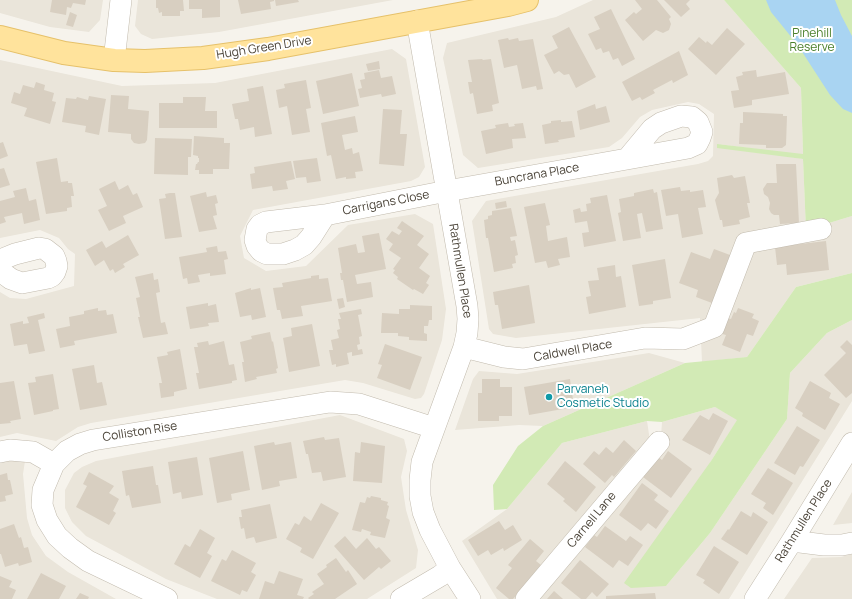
<!DOCTYPE html>
<style>
body{margin:0}
canvas{display:block;background:#f6f3ec}
</style>
<canvas width="852" height="599"></canvas>
<script>
const ctx = document.querySelector('canvas').getContext('2d');
ctx.lineJoin = 'round';
function fill(path, color) { ctx.fillStyle = color; ctx.fill(path, 'evenodd'); }
const shape = rows => new Path2D(rows.map(r => 'M' + r).join(''));
function trace(path, color, width, dash) { ctx.strokeStyle = color; ctx.lineWidth = width; ctx.lineCap = dash ? 'butt' : 'round'; ctx.setLineDash(dash || []); ctx.stroke(path); }
function write(font, color, halo, rows, align = 'center') {
  ctx.font = font + ' Manrope,sans-serif'; ctx.lineWidth = 4; ctx.setLineDash([]); ctx.textBaseline = 'middle'; ctx.strokeStyle = halo; ctx.fillStyle = color; for (const [text, x, y, turn = 0] of rows) {
    ctx.save(); ctx.translate(x, y); ctx.rotate((+turn || 0) * Math.PI / 180); ctx.textAlign = isNaN(turn) ? turn : align; if (halo) ctx.strokeText(text, 0, 0); ctx.fillText(text, 0, 0); ctx.restore();
  }
}
fill(shape([
 [0,0,103,0,100,20,89,32,50,27,0,13],
 [138,0,393,0,219,32,152,39,141,34,135,26],
 [593,0,724,0,801,88,803,155,717,144,803,159,806,230,852,216,852,273,796,287,747,357,702,362,700,318,516,338,493,334,489,329,472,221,486,201,698,164,708,161,713,156,714,114,699,104,688,102,652,110,640,117,622,138,609,147,478,168,463,155,443,58,447,43,556,17],
 [392,49,406,59,425,167,419,177,411,181,253,210,240,236,244,258,266,271,306,266,348,225,415,214,433,224,446,309,442,340,424,394,421,398,415,399,363,383,345,380,91,423,78,427,56,441,17,433,0,437,0,292,10,298,26,299,74,286,75,254,68,249,59,238,40,230,0,238,0,60,122,86,215,83],
 [852,320,852,401,729,599,539,599,660,451,662,422,715,407,738,419,711,461,666,586,710,533,787,419,790,373,827,333],
 [649,353,685,363,543,426,519,425,455,430,473,379,479,371,517,374],
 [340,415,404,439,407,451,401,477,406,510,418,550,416,568,367,599,217,599,166,579,86,536,72,522,65,508,65,490,74,473,82,467,96,461],
 [647,421,650,441,517,599,497,599,462,541,507,509,562,443],
 [4,460,25,461,23,474,27,518,32,535,46,556,68,572,116,599,0,599,0,461],
 [852,492,852,523,833,525],
 [852,554,852,599,784,599,812,558,841,557]
]), '#eae5da');
fill(shape([
 [724,0,852,0,852,216,806,230,803,159,717,148,717,144,803,154,801,88],
 [852,273,852,320,827,333,790,373,787,419,710,533,666,586,631,588,624,583,711,461,737,420,715,407,662,422,647,421,562,443,507,509,494,510,493,485,518,446,543,426,685,363,747,357,796,287]
]), '#d2eab5');
fill(shape([
 [766,0,835,0,841,15,852,36,852,113,843,109,830,95,797,44,771,12]
]), '#a9d4f2');
fill(shape([
 [52,0,86,0,85,5,73,3,71,8,67,7,66,15,50,12],
 [156,0,183,0,184,11,180,11,180,16,162,16,162,12,159,13,158,8,156,8],
 [189,0,220,0,220,17,202,18,202,9,189,9],
 [238,0,274,0,274,1,270,2,271,9,241,14],
 [275,0,298,0,299,2,276,6],
 [635,0,657,0,671,17,669,19,671,24,669,30,663,33,656,30,643,41,625,20,634,12,636,14,642,9],
 [664,0,690,0,686,4,690,9,681,17],
 [611,9,635,59,622,66,618,58,613,60,609,51,603,53,601,48,596,50,588,34,600,29,594,17],
 [70,12,77,15,73,27,66,25],
 [569,27,596,77,576,88,569,74,564,75,559,71,554,74,544,55,558,48,552,36],
 [727,28,745,44,716,75,688,49,699,37,706,43,707,41,712,45],
 [508,38,509,40,518,38,519,41,533,39,543,89,537,90,536,86,522,89,517,65,504,68,498,40],
 [679,51,688,75,673,83,672,80,653,90,655,93,642,100,640,97,632,101,622,82],
 [482,59,483,60,491,59,499,103,492,105,493,111,477,114,473,93,470,94,468,82,472,82,468,60],
 [379,61,380,69,368,71,366,64],
 [379,70,381,78,392,76,396,94,382,97,381,94,360,98,358,89,362,88,360,80,365,79,364,73],
 [756,70,757,77,785,72,789,94,752,100,752,105,734,108,731,91,739,90,736,77,743,75,742,72],
 [352,73,359,106,323,114,316,81],
 [306,80,311,108,306,109,310,132,292,135,287,106,279,108,276,90,285,88,284,84],
 [36,82,45,85,44,90,54,93,52,101,56,102,50,124,24,116,27,108,11,103,14,92,20,94,23,85,34,88],
 [263,86,272,134,255,137,254,127,240,130,238,119,235,119,232,104,249,101,247,89],
 [111,95,129,96,128,109,149,111,147,140,145,143,139,144,134,143,131,139,131,134,108,132],
 [89,96,106,99,99,135,85,132,86,126,62,122,66,98,76,99,77,97,88,100],
 [183,97,206,97,205,111,217,111,217,128,159,128,159,103,183,103],
 [595,104,596,109,606,106,610,122,580,130,577,111],
 [383,109,402,110,400,134,407,134,404,166,379,164],
 [743,112,783,114,783,116,787,116,786,145,782,148,766,148,766,145,739,144,740,123,743,123],
 [355,116,358,132,342,135,345,150,352,148,353,154,359,152,363,171,355,172,356,178,346,179,346,177,336,179,331,155,327,156,321,123],
 [561,120,561,122,572,121,575,137,558,140,559,142,545,144,542,125,551,123,551,121],
 [508,123,509,127,515,126,514,124,523,123,526,138,512,139,513,148,486,154,481,131,496,128,495,125],
 [194,136,224,138,224,143,230,143,229,169,213,169,213,174,199,174,199,170,195,170,196,164,197,164,198,162,199,162,199,158,198,158,198,156,193,155],
 [155,138,192,139,191,157,188,157,188,175,154,174],
 [3,142,8,156,0,159,0,143],
 [57,158,61,182,68,181,68,183,72,183,74,196,71,196,72,207,67,208,67,211,46,214,36,162],
 [317,158,321,181,307,183,306,177,296,178,293,161],
 [291,161,295,179,286,181,288,189,273,191,272,186,252,189,250,174,255,173,254,167],
 [776,164,796,164,799,223,780,224,779,215,774,215,771,213,769,209,770,203,768,197,764,194,763,189,767,183,777,183],
 [4,168,10,185,0,188,0,169],
 [732,175,734,178,745,176,750,203,747,203,750,217,739,220,740,224,723,227,722,220,720,220,715,200,719,193,717,178],
 [115,181,119,190,128,185,133,195,137,193,143,207,123,216,126,223,109,231,98,210,107,206,99,189],
 [680,187,681,191,690,190,690,192,703,190,706,207,698,208,703,234,682,238,678,214,666,216,661,190],
 [26,188,29,201,36,199,40,220,24,224,22,213,4,217,6,222,0,224,0,201,15,197,13,191],
 [653,189,654,193,657,192,663,229,646,232,642,213,637,214,641,238,623,241,618,213,621,212,619,199,634,196,634,193],
 [206,192,207,197,216,195,218,203,215,204,217,215,213,216,217,229,199,232,190,196],
 [170,193,175,193,182,237,165,239,159,199,166,198,165,194],
 [607,195,616,241,584,247,582,233,589,232,587,221,575,223,573,210,580,208,581,212,587,211,586,204,591,203,590,198],
 [506,201,507,207,496,209,495,203],
 [545,203,550,225,546,226,548,241,567,237,570,257,558,259,560,265,548,268,546,261,535,263,524,207],
 [511,208,517,236,510,237,511,241,515,240,518,255,515,256,516,263,512,264,513,268,494,272,488,238,486,238,484,220,488,219,488,216,492,215,492,211],
 [402,221,424,236,417,245,429,254,419,268,430,276,426,283,429,285,423,294,414,289,413,290,397,279,398,277,393,273,395,270,393,269,401,258,389,250,393,244,386,239,392,231,399,235,402,231,397,228],
 [379,233,386,269,355,275,357,284,371,282,373,297,347,302,343,280,341,280,340,273,342,273,338,248,356,244,358,253,365,252,362,236],
 [128,235,139,255,123,264,125,267,115,273,113,269,110,271,104,260,95,266,86,250,102,241,106,248],
 [826,241,829,270,787,275,786,264,777,265,775,247],
 [217,246,218,252,226,251,228,259,224,260,226,274,210,276,210,273,198,275,200,282,188,284,187,278,183,279,179,257,207,252,206,248],
 [714,249,730,255,712,303,696,297,698,290,679,283,691,252,710,259],
 [665,259,671,298,653,301,653,304,639,306,632,265],
 [615,265,616,277,621,276,626,307,589,314,586,297,591,296,588,281,599,280,597,268],
 [153,273,154,280,158,279,160,292,156,293,161,323,165,322,168,334,143,338,138,317,140,317,136,298,140,297,135,277],
 [319,275,319,279,328,278,332,301,301,306,303,316,282,319,280,310,277,310,273,288,283,287,282,283,311,278,311,276],
 [529,285,535,323,502,329,498,305,495,305,493,292],
 [251,288,251,290,260,288,266,317,252,320,251,315,240,317,235,293],
 [343,298,345,307,339,309,337,299],
 [208,303,208,306,216,304,219,322,208,323,209,326,190,329,186,307],
 [410,305,432,306,432,320,429,320,428,326,424,326,424,333,427,334,427,341,409,340,409,337,398,336,398,333,381,333,382,313,399,314,399,309,410,309],
 [98,308,98,311,106,310,107,315,113,314,117,333,74,341,75,345,60,348,56,329,70,326,69,317,84,314,84,311],
 [738,308,754,314,752,318,759,321,753,336,747,334,740,352,722,345,726,335,719,333,725,317,731,319,734,312,736,313],
 [361,309,362,314,358,315,362,336,359,337,360,344,357,345,358,350,362,349,363,354,352,356,352,352,347,353,349,364,336,367,336,364,332,365,329,350,333,350,331,340,339,338,337,330,340,329,338,319,341,319,339,313],
 [44,313,45,318,38,320,45,351,29,354,27,344,14,346,10,324,23,321,23,324,29,323,27,317],
 [312,324,320,366,289,372,283,338,292,336,291,328],
 [270,332,272,342,273,341,278,368,276,369,277,373,256,377,257,379,245,382,242,362,244,362,240,342,252,339,251,336],
 [847,340,852,345,852,393,846,398,824,375,846,353,840,347],
 [208,341,209,345,224,341,229,365,234,364,237,380,232,381,232,383,199,389,196,373,199,373,194,347,198,347,197,343],
 [385,344,422,357,410,390,377,378,382,365,378,364],
 [180,349,187,389,174,392,174,396,161,398,159,383,162,383,157,357,168,355,167,352],
 [94,365,97,383,102,382,107,405,80,410,72,369],
 [53,374,59,409,53,410,53,411,34,415,28,383,36,382,35,377],
 [482,379,500,379,500,387,512,387,512,416,499,416,499,421,478,421,478,393,482,393],
 [570,379,574,407,529,415,524,387],
 [14,381,21,419,10,421,11,423,0,424,0,383],
 [810,381,831,393,829,398,840,404,825,430,802,416,803,413,795,408],
 [713,413,728,421,710,455,682,440,700,415,709,420],
 [797,426,820,440,803,467,800,466,795,475,774,463],
 [324,437,325,440,339,438,346,477,323,481,321,472,312,473,308,454,306,454,303,441],
 [624,440,636,451,614,477,612,475,605,483,583,464,594,451,599,455,606,447,613,453],
 [274,442,275,445,291,442,297,478,279,481,280,486,262,490,254,446],
 [361,442,385,446,382,483,353,481,355,452,360,453],
 [243,451,250,490,231,494,232,500,217,503,209,458],
 [668,451,692,469,671,498,643,477,658,457,662,460],
 [197,457,203,495,182,499,181,492,173,494,168,462],
 [565,461,596,487,576,512,563,501,565,499,547,484],
 [153,466,156,485,158,485,161,503,132,508,129,495,126,496,122,471],
 [768,468,793,483,773,515,763,508,766,503,751,494],
 [89,472,114,486,109,493,119,499,113,511,116,513,109,525,76,507,87,486,83,484],
 [7,473,8,480,10,480,13,494,5,496,6,501,0,502,0,475],
 [642,483,658,495,654,500,669,511,656,529,648,523,641,531,619,515],
 [371,496,381,498,381,500,388,502,387,505,389,506,386,518,390,520,385,538,370,535,371,532,362,529,361,532,352,530,360,502,365,503,367,497,370,498],
 [321,503,339,513,313,559,300,552,302,548,286,539,295,523,299,525,304,516,311,521],
 [270,504,277,538,256,543,254,537,246,539,244,528,241,529,239,517,242,517,241,510],
 [741,511,751,517,753,512,768,522,747,555,721,539,728,529,729,530],
 [499,521,505,530,513,525,522,540,504,551,503,548,491,555,488,550,478,556,468,540],
 [14,524,19,538,21,537,24,548,28,547,32,562,19,566,18,563,5,567,1,554,0,554,0,529],
 [605,526,626,541,630,536,643,545,628,566,619,560,613,568,585,547,594,535,597,537],
 [200,529,215,538,207,553,212,556,200,578,174,564,185,544,190,547],
 [345,536,356,549,367,538,376,549,379,547,391,561,381,569,379,567,364,580,334,546],
 [530,539,544,551,536,561,541,565,513,599,509,599,496,588,512,568,508,565],
 [714,546,739,562,719,594,703,583,705,580,696,575],
 [232,550,256,563,251,572,256,575,247,592,242,590,240,595,211,581,222,559,226,561],
 [336,558,346,572,348,570,357,584,335,599,309,599,308,598,314,594,312,592,324,584,317,574,327,567,326,565],
 [580,560,609,584,597,597,592,592,586,599,581,599,561,583],
 [279,571,303,579,297,595,304,597,303,599,259,599,265,581,274,584],
 [41,573,66,586,59,599,27,599],
 [0,576,12,581,9,587,16,590,12,599,0,599],
 [554,591,563,599,547,599],
 [80,593,89,597,88,599,76,599],
 [655,593,656,599,606,599,606,596]
]), '#d8cfc1');
const minor = shape([
 [417,21,467,306,468,319,467,333,464,347,422,462,420,480,420,496,423,512,430,530,450,568,470,599],
 [114,60,121,0],
 [681,116,692,117,698,122,702,132,700,138,697,144,688,148,627,159,652,129,661,123,681,116],
 [325,215,447,191,627,159],
 [325,215,311,237,304,245,295,250,283,254,267,254,261,251,257,246,255,240,257,229,260,225,266,222,325,215],
 [0,260,15,254,39,248,45,249,54,256,56,261,57,266,55,272,52,276,48,278,22,283,11,279,0,271],
 [464,347,504,357,523,359,645,338,683,339,714,327,746,243,821,229],
 [0,452,10,450,33,452,54,464],
 [792,541,824,545,842,545,852,543],
 [167,599,88,561,70,548,57,536,47,520,42,505,43,490,54,464,67,451,80,444,93,440,330,402,359,404,434,428],
 [401,599,440,576,450,568],
 [526,599,659,442],
 [755,599,792,541,852,443]
]);
const major = shape([
 [0,37,64,53,114,60,145,61,203,58,268,49,508,5,527,0]
]);
trace(minor, '#c2bbae', 22);
trace(major, '#e6c16a', 24);
trace(minor, '#fff', 21);
trace(major, '#ffe39c', 22);
for (const [x, y, r, color] of [
 [549,397,4,"#0f9aa8"]
]) { const dot = new Path2D(); dot.arc(x, y, r, 0, 2 * Math.PI); ctx.fillStyle = color; ctx.fill(dot); trace(dot, '#fff', 1.5); }
write('12px', '#4a7f2a', '#fff', [
 ["Pinehill",812,34],
 ["Reserve",812,48]
]);
write('12px', '#4b4439', '#fff', [
 ["Hugh Green Drive",264,48,-9],
 ["Buncrana Place",537,175,-10],
 ["Carrigans Close",386,203,-11],
 ["Rathmullen Place",460,271,81],
 ["Caldwell Place",573,351,-10],
 ["Colliston Rise",140,432,-9],
 ["Carnell Lane",592,520,-50],
 ["Rathmullen Place",804,521,-58]
]);
write('12px', '#0d838f', '#fff', [
 ["Parvaneh",557,390],
 ["Cosmetic Studio",557,404]
], 'left');
</script>
